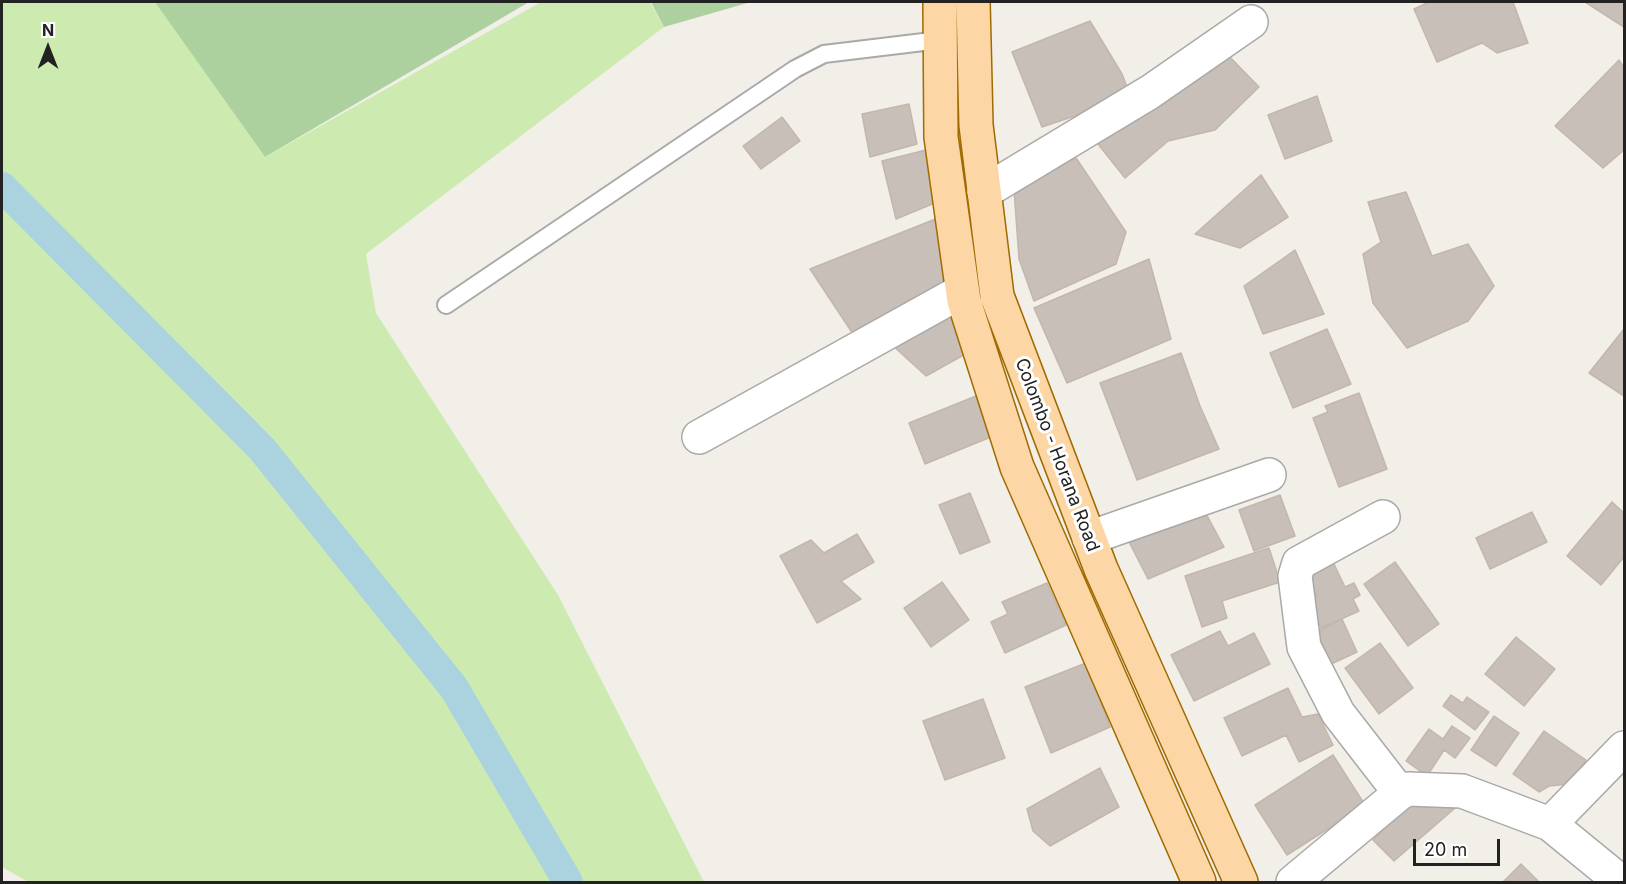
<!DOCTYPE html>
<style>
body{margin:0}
#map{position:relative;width:1626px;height:884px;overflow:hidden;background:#f2efe9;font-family:Inter,sans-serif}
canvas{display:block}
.frame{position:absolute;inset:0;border:3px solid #222;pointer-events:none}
.north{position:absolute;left:18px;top:18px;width:60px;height:60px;-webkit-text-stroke:4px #fff;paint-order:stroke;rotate:0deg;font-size:16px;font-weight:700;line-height:24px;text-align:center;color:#222}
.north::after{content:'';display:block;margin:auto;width:21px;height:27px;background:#222;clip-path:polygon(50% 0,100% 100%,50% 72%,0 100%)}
.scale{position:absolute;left:1413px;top:839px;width:87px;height:27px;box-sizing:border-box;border:3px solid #222;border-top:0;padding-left:8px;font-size:18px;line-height:21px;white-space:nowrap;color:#222;-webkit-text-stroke:4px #fff;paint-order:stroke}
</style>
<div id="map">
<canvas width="1626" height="884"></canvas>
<div class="frame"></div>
<div class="north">N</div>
<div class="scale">20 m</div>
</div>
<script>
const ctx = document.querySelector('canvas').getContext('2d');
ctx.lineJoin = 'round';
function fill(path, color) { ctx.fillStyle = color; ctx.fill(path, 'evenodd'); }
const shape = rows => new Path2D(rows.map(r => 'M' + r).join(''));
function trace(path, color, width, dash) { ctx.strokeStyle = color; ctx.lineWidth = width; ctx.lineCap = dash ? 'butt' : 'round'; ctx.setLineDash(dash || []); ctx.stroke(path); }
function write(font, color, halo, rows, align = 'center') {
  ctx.font = font + ' Inter,sans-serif'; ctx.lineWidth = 6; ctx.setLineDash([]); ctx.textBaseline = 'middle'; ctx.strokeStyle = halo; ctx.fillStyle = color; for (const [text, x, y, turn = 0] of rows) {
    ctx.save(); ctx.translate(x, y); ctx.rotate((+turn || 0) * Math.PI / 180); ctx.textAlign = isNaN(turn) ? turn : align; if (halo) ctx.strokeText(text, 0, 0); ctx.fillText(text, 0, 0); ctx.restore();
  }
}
fill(shape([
 [2,2,156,2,265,157,541,2,650,2,664,27,366,254,376,313,558,595,704,882,28,882,2,867]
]), '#cdebb0');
fill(shape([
 [155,2,529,2,265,157],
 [651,2,751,2,664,27]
]), '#add19e');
trace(shape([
 [2,187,262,449,454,688,568,882]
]), '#aad3df', 30);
const building = shape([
 [1429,2,1513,2,1528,43,1497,53,1482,43,1437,62,1414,9,1429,2],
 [1585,2,1624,2,1624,27,1585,2],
 [1090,21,1122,74,1131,97,1042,127,1012,52,1090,21],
 [1226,53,1259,87,1215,130,1168,141,1125,178,1094,139,1226,53],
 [1619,60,1624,68,1624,150,1603,168,1555,126,1619,60],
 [1317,96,1332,141,1285,159,1268,115,1317,96],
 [909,104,917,144,870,157,862,114,909,104],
 [782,117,800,141,761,169,743,146,782,117],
 [930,149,942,200,896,219,882,161,930,149],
 [1076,158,1126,232,1116,264,1034,301,1019,259,1014,190,1076,158],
 [1261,175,1288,217,1240,248,1195,234,1261,175],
 [1406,192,1432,256,1468,244,1494,286,1468,321,1407,348,1373,303,1363,254,1381,242,1368,202,1406,192],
 [943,216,954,276,857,340,810,269,943,216],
 [1295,250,1324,314,1263,334,1244,286,1295,250],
 [1149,259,1171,339,1067,383,1034,308,1149,259],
 [956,307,969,352,926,376,891,344,956,307],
 [1327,329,1351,384,1293,408,1270,353,1327,329],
 [1624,329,1624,396,1589,373,1624,329],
 [1181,353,1200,406,1219,449,1137,480,1100,383,1181,353],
 [1359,393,1387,469,1339,487,1313,418,1328,412,1325,406,1359,393],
 [981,394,998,434,925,464,909,423,981,394],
 [970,493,990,542,960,554,939,505,970,493],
 [1280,495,1295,536,1254,551,1239,510,1280,495],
 [1612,502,1624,513,1624,557,1601,585,1567,556,1612,502],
 [1204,510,1224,547,1148,579,1127,538,1204,510],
 [1532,512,1547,542,1490,569,1476,538,1532,512],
 [857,534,874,562,841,581,861,599,817,623,780,556,811,540,824,553,857,534],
 [1269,548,1280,582,1222,601,1227,618,1202,627,1185,576,1269,548],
 [1332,560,1345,587,1354,583,1360,595,1353,599,1359,611,1321,628,1308,601,1317,597,1305,573,1332,560],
 [1395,562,1439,624,1408,646,1364,584,1395,562],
 [942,582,969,620,931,647,904,608,942,582],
 [1047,583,1066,625,1005,653,991,622,1008,614,1002,602,1047,583],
 [1342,619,1357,652,1329,665,1314,633,1342,619],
 [1220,631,1228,646,1254,633,1270,664,1194,701,1171,655,1220,631],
 [1516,637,1555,669,1524,706,1485,674,1516,637],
 [1380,643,1413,688,1379,714,1345,668,1380,643],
 [1086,663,1110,727,1051,753,1025,687,1086,663],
 [1288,688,1302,717,1318,714,1333,745,1299,762,1286,735,1242,756,1224,718,1288,688],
 [1451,695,1463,703,1467,697,1489,712,1475,730,1443,706,1451,695],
 [983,699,1005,758,945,780,923,721,983,699],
 [1494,716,1519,733,1496,766,1471,750,1494,716],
 [1452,726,1470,738,1455,758,1444,750,1427,776,1406,761,1429,729,1443,739,1452,726],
 [1544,731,1586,760,1569,784,1549,786,1539,792,1513,774,1544,731],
 [1333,755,1365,805,1287,855,1255,805,1333,755],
 [1100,768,1119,807,1050,846,1033,831,1027,809,1100,768],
 [1419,794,1462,802,1394,861,1373,840,1419,794],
 [1521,864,1538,881,1537,882,1503,882,1521,864]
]);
fill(building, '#c7bfb8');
trace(building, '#c4b6ab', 1.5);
const lane = shape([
 [446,305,795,69,824,54,940,40]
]);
const street = shape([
 [984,192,1150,92,1251,22],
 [699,437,962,291],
 [1383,517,1299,563,1295,576,1304,647,1338,713,1400,793],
 [1089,538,1269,475],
 [1550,824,1621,882],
 [1293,882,1400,793,1408,789,1462,791,1550,824,1624,748]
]);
const primary = shape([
 [940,2,941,137,964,301,1017,467,1199,882],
 [973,2,976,125,997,296,1101,569,1241,882]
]);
trace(lane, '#a9a9a9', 20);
trace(street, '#a9a9a9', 36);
trace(primary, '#a06b00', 36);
trace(lane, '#fff', 16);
trace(street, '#fff', 33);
trace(primary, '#fcd6a4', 33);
write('18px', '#222', '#fff', [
 ["Colombo - Horana Road",1057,455,69]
]);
</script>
